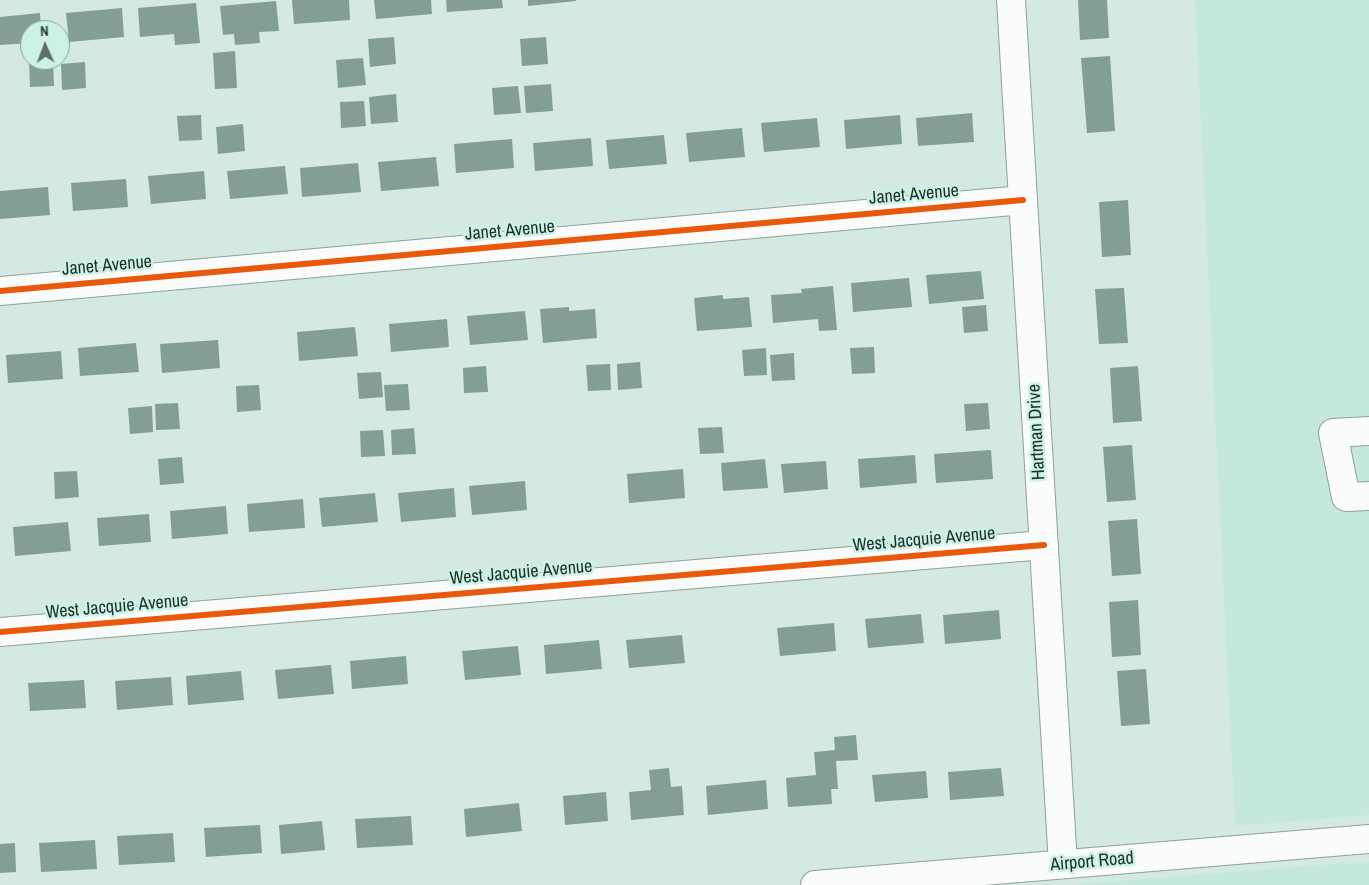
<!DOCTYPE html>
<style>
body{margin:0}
#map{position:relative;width:1369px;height:885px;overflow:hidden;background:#d4e9e2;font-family:"Archivo Narrow",sans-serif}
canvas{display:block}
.north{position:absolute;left:20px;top:20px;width:50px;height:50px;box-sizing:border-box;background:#cbf2e5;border:1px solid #86a49a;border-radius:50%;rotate:358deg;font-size:14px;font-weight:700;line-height:20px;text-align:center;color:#1f2e2a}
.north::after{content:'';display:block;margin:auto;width:18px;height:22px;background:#5e6f6a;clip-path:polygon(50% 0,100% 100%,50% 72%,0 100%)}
</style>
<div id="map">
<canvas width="1369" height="885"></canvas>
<div class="north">N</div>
</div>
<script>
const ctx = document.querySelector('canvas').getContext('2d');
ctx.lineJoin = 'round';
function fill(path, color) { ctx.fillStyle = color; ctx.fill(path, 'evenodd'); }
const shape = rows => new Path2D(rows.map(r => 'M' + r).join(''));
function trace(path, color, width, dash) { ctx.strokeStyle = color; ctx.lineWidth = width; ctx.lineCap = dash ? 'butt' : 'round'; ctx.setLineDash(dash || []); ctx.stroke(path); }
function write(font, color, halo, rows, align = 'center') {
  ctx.font = font + ' "Archivo Narrow",sans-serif'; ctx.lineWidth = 5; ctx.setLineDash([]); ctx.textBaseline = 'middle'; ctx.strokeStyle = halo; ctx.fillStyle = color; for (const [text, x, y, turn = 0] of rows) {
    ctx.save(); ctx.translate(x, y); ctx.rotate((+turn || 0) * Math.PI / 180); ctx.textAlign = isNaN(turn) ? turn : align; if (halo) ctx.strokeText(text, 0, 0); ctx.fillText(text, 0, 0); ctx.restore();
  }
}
fill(shape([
 [1195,0,1369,0,1369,815,1235,826],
 [1369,862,1369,885,1071,885,1307,866]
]), '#c5e8dc');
fill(shape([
 [292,0,349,0,350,20,294,24],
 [374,0,431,0,432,14,376,19],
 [446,0,502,0,503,8,447,12],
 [528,0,576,0,576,1,528,6],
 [1078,0,1107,0,1109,38,1080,40],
 [276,1,279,31,259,32,260,43,235,45,234,34,223,35,220,6],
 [196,3,200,43,175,45,174,34,140,37,138,8],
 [122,8,124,37,69,42,66,13],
 [40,13,41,30,30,30,30,43,0,45,0,17],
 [394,37,396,64,370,67,368,39],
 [546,37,548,64,522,66,520,39],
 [235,51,237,88,215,89,213,53],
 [1110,56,1115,131,1087,133,1081,58],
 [363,58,366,85,338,88,336,60],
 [53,60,54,86,30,87,29,61],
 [85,62,86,88,62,90,61,64],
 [551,84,553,111,526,113,524,86],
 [518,86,521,113,494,115,492,88],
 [396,94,398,122,371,124,369,97],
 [364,101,366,126,341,128,340,102],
 [972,113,974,142,918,146,916,118],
 [201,115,202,140,179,141,177,116],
 [900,115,902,144,846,149,844,120],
 [817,118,820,147,764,152,761,123],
 [243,124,245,151,218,154,216,127],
 [742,128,745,157,689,162,686,133],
 [664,135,667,164,609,169,606,140],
 [591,138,593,166,535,171,533,143],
 [512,139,514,168,456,173,454,144],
 [436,157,439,186,381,191,378,162],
 [358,163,361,192,302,197,300,168],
 [285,166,288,194,230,199,227,171],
 [204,171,206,199,151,204,148,176],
 [126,179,128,207,73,211,71,183],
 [48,187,50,215,0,219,0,191],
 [1128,200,1131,255,1102,257,1099,202],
 [981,271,984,299,929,304,926,275],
 [909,278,912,307,853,312,851,283],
 [833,286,837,330,819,331,818,319,773,323,771,295,802,293,801,289],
 [1124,288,1128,343,1099,344,1095,289],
 [723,295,723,299,749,297,752,327,697,331,694,298],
 [986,305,988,331,964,333,962,307],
 [569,307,569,311,595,309,597,338,543,343,540,309],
 [525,311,528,340,470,345,467,316],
 [447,319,449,347,391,352,389,324],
 [355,327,358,356,299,361,297,332],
 [218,340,220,368,162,373,160,344],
 [136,343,139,372,80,376,78,348],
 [874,347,875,373,852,374,850,348],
 [766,348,767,375,744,376,742,350],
 [61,351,63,379,8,383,6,355],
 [794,353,795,380,772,381,770,355],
 [640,362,642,388,618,390,617,364],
 [610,364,611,390,588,391,586,365],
 [486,366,488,392,464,393,463,368],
 [1138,366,1142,421,1113,423,1110,368],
 [381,372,383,397,359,399,357,373],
 [408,384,410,410,386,411,384,385],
 [259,385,261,410,237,412,236,386],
 [178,403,180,429,156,430,155,404],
 [988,403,990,429,966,431,964,404],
 [152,406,153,432,130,434,128,408],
 [722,427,724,453,700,454,698,428],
 [414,428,416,454,392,455,391,430],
 [383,430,385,456,361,457,360,431],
 [1132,445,1136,500,1107,502,1103,447],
 [991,450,993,479,936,483,934,454],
 [915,455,917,483,860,488,858,459],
 [182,457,184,483,160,485,158,459],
 [765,459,768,488,723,491,721,463],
 [826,461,828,489,784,493,781,464],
 [683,469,685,498,629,503,627,474],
 [77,471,79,497,55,499,54,472],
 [525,481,527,510,472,515,469,486],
 [454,488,456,517,401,522,398,493],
 [375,493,378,522,322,527,319,498],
 [303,499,305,528,249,532,247,504],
 [226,506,228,534,172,539,170,511],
 [149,514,151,542,99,546,97,518],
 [1137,519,1141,574,1112,576,1108,521],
 [68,522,71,551,15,556,13,527],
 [1138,600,1141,655,1112,657,1109,602],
 [999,610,1001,639,945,644,943,615],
 [921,614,924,643,868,648,865,619],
 [834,623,836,651,780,656,777,628],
 [682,635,685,663,629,668,626,640],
 [599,640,602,669,546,674,544,645],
 [518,646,521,675,465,680,462,651],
 [406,656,408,684,352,689,350,661],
 [331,665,334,694,278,699,275,670],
 [1146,669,1150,724,1121,726,1117,671],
 [241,671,244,700,188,705,186,676],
 [171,677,173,705,117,710,115,681],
 [84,680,86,708,30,711,28,683],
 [856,735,858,760,836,761,838,789,831,789,832,804,788,807,786,778,816,775,814,752,835,750,834,737],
 [669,768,671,787,682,786,684,815,631,820,629,792,651,790,649,770],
 [1001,768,1004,796,950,800,948,772],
 [926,771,928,798,875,802,872,775],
 [766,780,768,809,708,815,706,786],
 [606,792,608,821,565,825,563,796],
 [519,803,522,831,466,837,464,809],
 [411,816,413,845,357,848,355,819],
 [322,821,325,850,281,854,279,825],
 [260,825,262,853,206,857,204,828],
 [173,833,175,862,119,865,117,836],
 [95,840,97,869,41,872,39,843],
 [15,843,16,872,0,873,0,844]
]), '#839e96');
const minor = shape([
 [1011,0,1063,864],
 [0,291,1023,200],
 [1369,431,1333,433,1346,497,1369,496],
 [0,632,1044,545],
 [815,885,1369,839]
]);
trace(minor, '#90a09b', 30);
trace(minor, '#f9fcfb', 28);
trace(shape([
 [0,291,1023,200],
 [0,632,1044,545]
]), '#e8590c', 6);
write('18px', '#1f2e2a', '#cbf2e5', [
 ["Janet Avenue",914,195,-5],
 ["Janet Avenue",510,231,-5],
 ["Janet Avenue",107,266,-5],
 ["Hartman Drive",1037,432,-93],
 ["West Jacquie Avenue",924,540,-5],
 ["West Jacquie Avenue",521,573,-5],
 ["West Jacquie Avenue",117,607,-5],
 ["Airport Road",1092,862,-5]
]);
</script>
